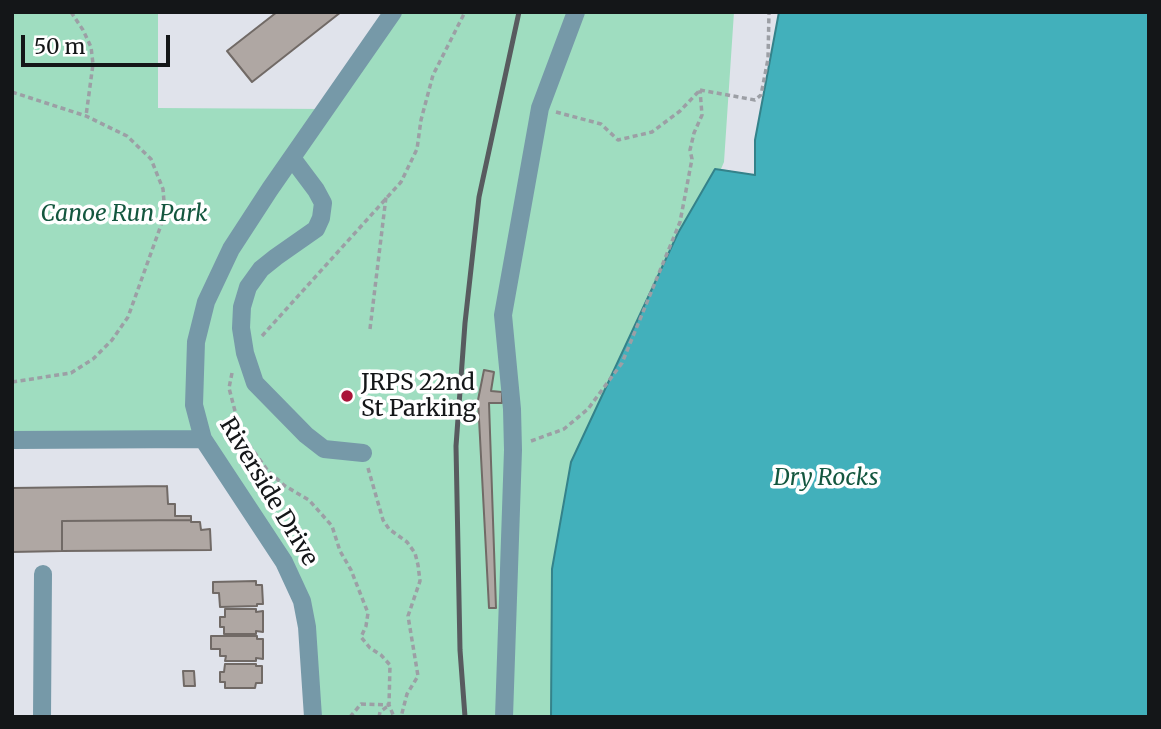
<!DOCTYPE html>
<style>
body{margin:0}
#map{position:relative;width:1161px;height:729px;overflow:hidden;background:#e0e3eb;font-family:Merriweather,serif}
canvas{display:block}
.frame{position:absolute;inset:0;border:14px solid #141618;pointer-events:none}
.scale{position:absolute;left:21px;top:35px;width:149px;height:32px;box-sizing:border-box;border:4px solid #141618;border-top:0;padding-left:9px;font-size:21px;line-height:24px;white-space:nowrap;color:#141618;-webkit-text-stroke:5px #fff;paint-order:stroke}
</style>
<div id="map">
<canvas width="1161" height="729"></canvas>
<div class="frame"></div>
<div class="scale">50 m</div>
</div>
<script>
const ctx = document.querySelector('canvas').getContext('2d');
ctx.lineJoin = 'round';
function fill(path, color) { ctx.fillStyle = color; ctx.fill(path, 'evenodd'); }
const shape = rows => new Path2D(rows.map(r => 'M' + r).join(''));
function trace(path, color, width, dash) { ctx.strokeStyle = color; ctx.lineWidth = width; ctx.lineCap = dash ? 'butt' : 'round'; ctx.setLineDash(dash || []); ctx.stroke(path); }
function write(font, color, halo, rows, align = 'center') {
  ctx.font = font + ' Merriweather,serif'; ctx.lineWidth = 7; ctx.setLineDash([]); ctx.textBaseline = 'middle'; ctx.strokeStyle = halo; ctx.fillStyle = color; for (const [text, x, y, turn = 0] of rows) {
    ctx.save(); ctx.translate(x, y); ctx.rotate((+turn || 0) * Math.PI / 180); ctx.textAlign = isNaN(turn) ? turn : align; if (halo) ctx.strokeText(text, 0, 0); ctx.fillText(text, 0, 0); ctx.restore();
  }
}
fill(shape([
 [12,12,158,12,158,108,326,109,393,12,734,12,724,162,721,169,754,175,755,140,779,12,1102,717,313,717,305,614,203,439,12,440]
]), '#9fddc0');
const water = shape([
 [779,12,1149,12,1149,717,551,717,552,569,571,462,678,233,715,169,755,175,755,140,779,12]
]);
fill(water, '#42b0bb');
trace(water, '#34828a', 2);
const building = shape([
 [277,12,341,12,252,82,227,51,277,12],
 [484,370,494,372,491,391,502,392,502,403,489,403,496,608,489,608,478,400,484,370],
 [167,486,168,504,175,504,175,516,191,516,191,520,62,521,62,551,12,552,12,488,167,486],
 [191,520,191,522,200,522,201,530,210,529,211,550,62,551,62,521,191,520],
 [256,581,256,585,262,585,263,604,257,604,257,606,220,607,219,593,213,593,213,582,256,581],
 [225,609,256,609,256,612,263,611,263,632,256,631,256,634,224,634,224,627,220,627,220,617,225,617,225,609],
 [211,636,257,636,257,639,263,639,263,659,256,658,256,661,225,661,226,656,220,656,220,649,211,649,211,636],
 [225,664,256,664,256,666,262,666,262,683,256,683,255,688,225,688,225,682,220,682,220,672,224,672,225,664],
 [183,671,194,671,195,686,184,686,183,671]
]);
fill(building, '#afa7a3');
trace(building, '#716a66', 2);
trace(shape([
 [71,12,83,30,91,47,93,64,86,116],
 [700,90,755,100,761,95,768,59,769,12],
 [12,92,86,116,127,136,151,159,163,189,165,214,128,317,112,340,93,359,71,373,12,382],
 [556,112,601,124,618,140,652,132,680,111,700,90],
 [370,329,386,197],
 [262,336,401,182,417,149,421,120,433,75,465,12],
 [232,373,229,388,241,434,268,471,285,486,309,500,332,526,340,551,351,570,368,613,366,626,361,637,370,648,381,655,390,665,389,705,394,717],
 [531,441,564,429,588,409,622,363,680,222,692,159,690,150,694,133,702,115,700,90],
 [368,468,383,520,389,529,407,542,415,553,418,565,420,581,408,616,418,676,407,694,401,717],
 [350,717,361,704,389,705],
 [379,717,380,712,388,706]
]), '#9c9fa5', 3.5, [5, 3.5]);
trace(shape([
 [292,158,316,190,323,203,321,218,316,229,276,257,261,269,248,287,242,307,241,328,245,353,255,383,306,435,324,449,363,453],
 [12,440,203,439],
 [42,717,43,574],
 [313,717,307,627,302,601,284,562,203,439,194,405,196,342,206,302,231,249,270,189,393,12],
 [504,717,513,450,512,409,503,315,540,108,576,12]
]), '#7699a8', 18);
trace(shape([
 [465,717,460,650,456,446,465,323,479,197,519,12]
]), '#585b5f', 5);
for (const [x, y, r, color] of [
 [347,396,7,"#aa1439"]
]) { const dot = new Path2D(); dot.arc(x, y, r, 0, 2 * Math.PI); ctx.fillStyle = color; ctx.fill(dot); trace(dot, '#fff', 2.5); }
write('italic 23px', '#14573f', '#fff', [
 ["Canoe Run Park",124,214],
 ["Dry Rocks",826,478]
]);
write('23px', '#141618', '#fff', [
 ["JRPS 22nd",361,383],
 ["St Parking",361,409]
], 'left');
write('23px', '#141618', '#fff', [
 ["Riverside Drive",268,492,59]
]);
</script>
